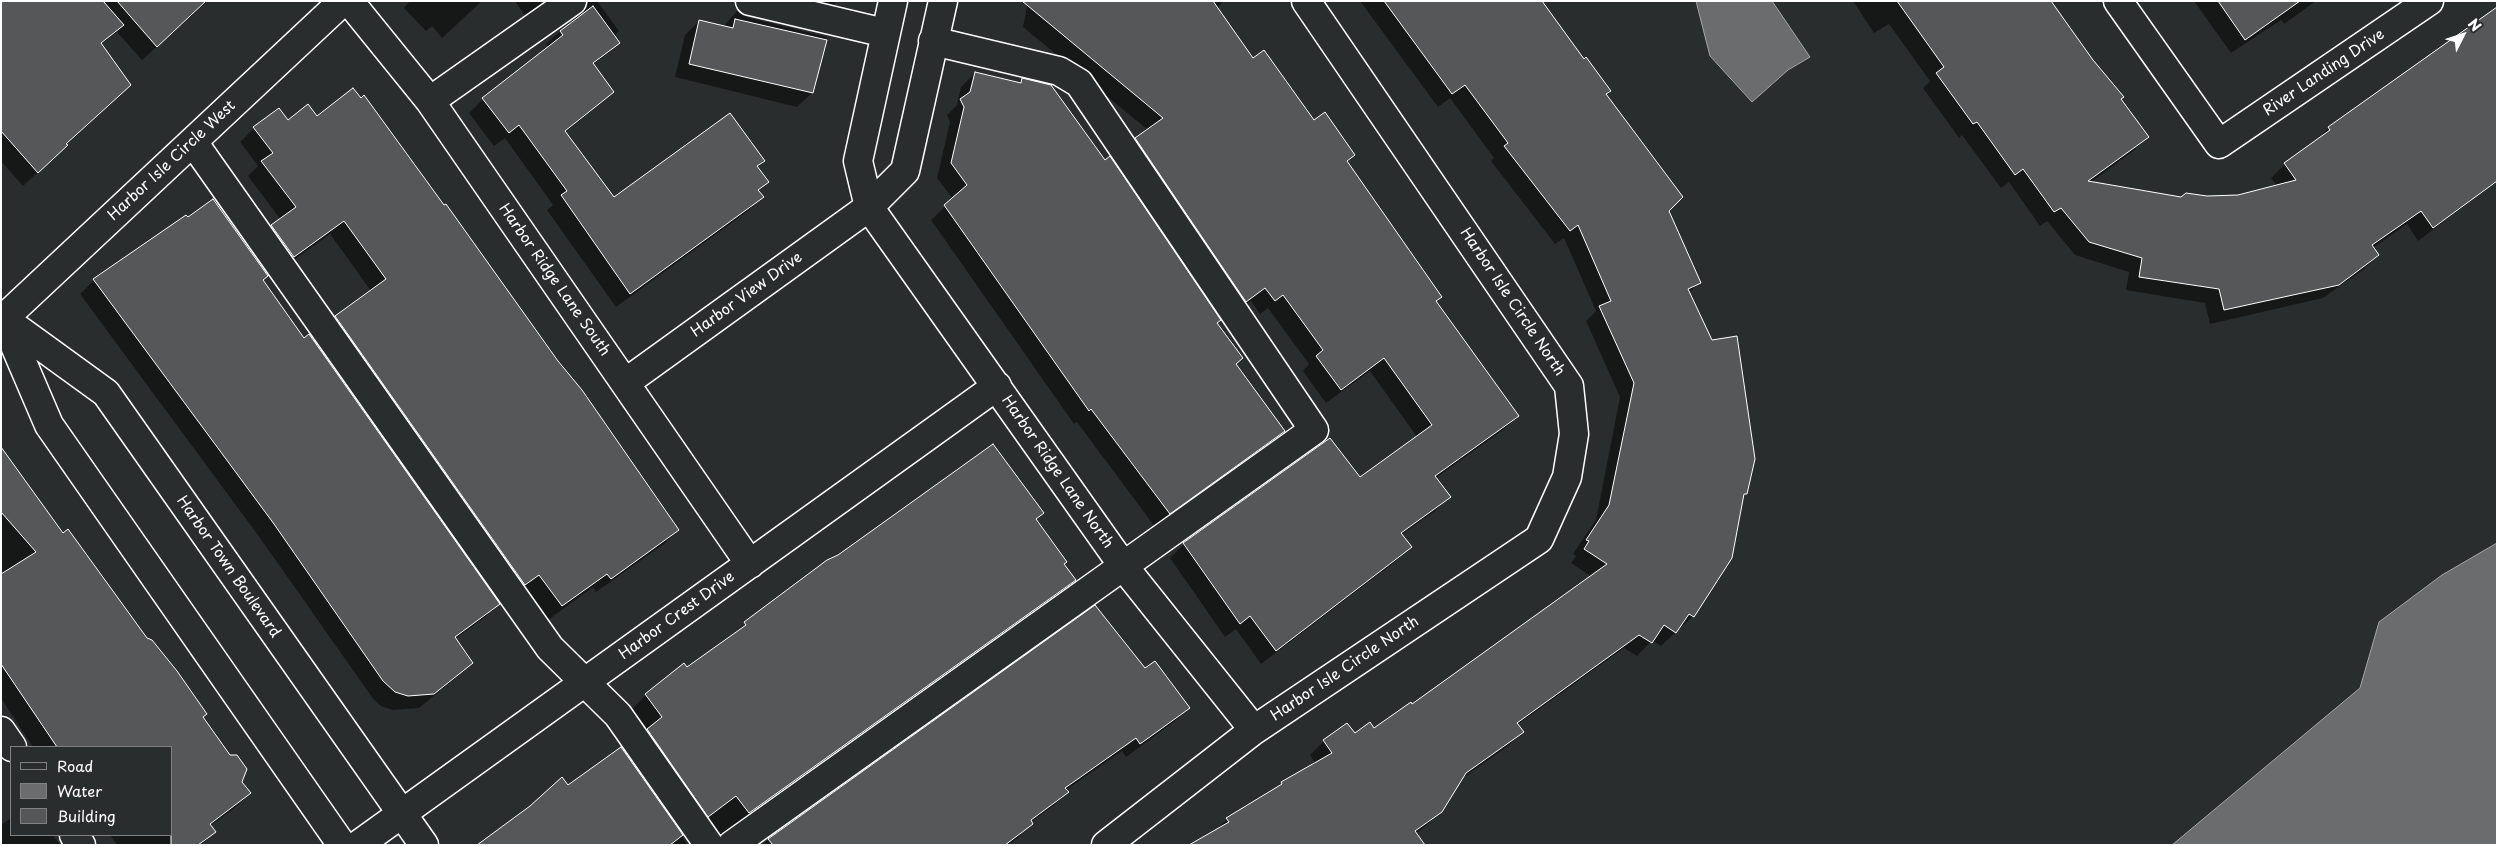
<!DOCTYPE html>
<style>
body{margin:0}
#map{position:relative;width:2498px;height:846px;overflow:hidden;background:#2a2d2e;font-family:"Playpen Sans",sans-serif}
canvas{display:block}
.frame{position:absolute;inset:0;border:2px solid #fff;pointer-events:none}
.legend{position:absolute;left:10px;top:746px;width:162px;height:90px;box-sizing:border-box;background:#2a2d2e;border:1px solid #7f8182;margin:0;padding:6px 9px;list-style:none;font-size:15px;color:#fff}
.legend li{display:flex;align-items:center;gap:10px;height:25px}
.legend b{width:25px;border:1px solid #7f8182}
.north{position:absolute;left:2438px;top:10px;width:50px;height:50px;-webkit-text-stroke:4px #2a2d2e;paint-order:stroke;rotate:49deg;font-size:14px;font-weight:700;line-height:20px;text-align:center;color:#fff}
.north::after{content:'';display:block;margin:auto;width:18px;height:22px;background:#fff;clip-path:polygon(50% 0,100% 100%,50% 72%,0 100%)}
</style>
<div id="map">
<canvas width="2498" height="846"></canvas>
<div class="frame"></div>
<ul class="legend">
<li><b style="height:6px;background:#2a2d2e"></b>Road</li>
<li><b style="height:14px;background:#6a6c6d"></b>Water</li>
<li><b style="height:14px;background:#555758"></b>Building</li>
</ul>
<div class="north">N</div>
</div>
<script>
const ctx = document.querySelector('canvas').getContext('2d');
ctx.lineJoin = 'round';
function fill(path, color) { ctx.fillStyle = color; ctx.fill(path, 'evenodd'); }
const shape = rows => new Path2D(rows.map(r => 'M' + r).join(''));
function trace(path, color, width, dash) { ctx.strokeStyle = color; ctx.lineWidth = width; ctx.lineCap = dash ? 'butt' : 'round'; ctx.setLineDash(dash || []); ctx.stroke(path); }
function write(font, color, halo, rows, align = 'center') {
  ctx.font = font + ' "Playpen Sans",sans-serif'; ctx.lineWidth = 4; ctx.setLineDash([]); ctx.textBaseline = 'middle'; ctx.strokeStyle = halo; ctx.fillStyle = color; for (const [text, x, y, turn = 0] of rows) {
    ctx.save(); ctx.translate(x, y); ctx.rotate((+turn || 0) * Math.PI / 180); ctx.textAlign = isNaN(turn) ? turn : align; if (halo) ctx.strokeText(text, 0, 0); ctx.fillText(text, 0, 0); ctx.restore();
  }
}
const water = shape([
 [1696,1,1772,1,1810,57,1788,70,1752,102,1710,56,1696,1],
 [2497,543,2497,845,2172,845,2360,688,2379,622,2442,575,2497,543]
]);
fill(water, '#6a6c6d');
trace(water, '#a6a7a7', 1);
fill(shape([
 [45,1,208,1,142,60,117,32,100,45,130,85,23,186,1,161,1,40],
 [410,1,482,1,442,38,432,26,426,31,404,8],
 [515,1,550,1,526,17],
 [577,1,597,1,619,31,614,36,618,42,593,65,613,92,565,133,613,199,764,161,757,168,767,182,758,191,762,197,748,211,616,307,547,210,553,205,505,138,494,146,469,113,483,99,548,48,546,44,573,20],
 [747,1,837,1,820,19],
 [1028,1,1223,1,1217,9,1253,59,1314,122,1354,155,1346,163,1435,302,1517,416,1503,430,1436,478,1449,497,1435,511,1401,535,1410,547,1396,561,1261,664,1236,629,1225,637,1170,558,1184,544,1359,479,1417,437,1370,371,1326,403,1303,371,1309,364,1268,308,1260,314,1251,301,1231,315,1122,153,1148,130,1023,27],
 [1360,1,1540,1,1605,95,1667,211,1699,282,1689,293,1746,493,1742,497,1693,616,1661,646,1652,640,1637,656,1624,648,1517,725,1522,732,1508,746,1460,780,1441,811,1426,826,1400,845,1214,832,1227,819,1316,764,1310,755,1324,741,1347,725,1355,735,1374,730,1412,706,1592,577,1571,563,1576,556,1573,554,1596,520,1620,397,1586,321,1596,311,1564,238,1555,244,1491,161,1494,158,1450,98,1438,107],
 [1853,1,2051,1,2147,137,2133,151,2090,183,2182,198,2238,196,2277,186,2271,178,2285,164,2315,143,2328,128,2497,7,2497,174,2467,204,2418,241,2407,224,2373,248,2378,255,2364,269,2323,298,2210,324,2205,303,2126,290,2129,272,2075,255,2047,221,2040,226,2009,182,2001,188,1962,135,1959,138,1923,88,1930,81,1889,24,1874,33],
 [2194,1,2316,1,2284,24,2281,20,2231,53],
 [737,11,746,17,827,37,812,93,797,107,675,77,685,35,699,21,723,27],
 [975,73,1018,83,1022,80,1215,323,1235,365,1284,431,1270,445,1155,527,1077,422,1074,424,931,220,953,199,937,178,950,122,947,115,957,105,961,87],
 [364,97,581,391,678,530,664,544,596,592,593,587,548,620,321,331,335,317,371,291,330,234,279,271,257,240,281,220,248,176,258,166,240,142,254,128,317,117],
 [94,280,262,281,498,604,484,618,455,639,471,662,457,677,419,708,393,710,381,706,374,700,260,538,80,294],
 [1,449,202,718,250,793,236,807,210,826,214,832,201,845,117,845,110,835,171,835,171,747,33,747,1,698],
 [1042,513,1035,521,1075,580,1061,594,711,845,633,744,647,730,632,709,656,685,684,665,687,669,827,561,838,556],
 [1095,607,1145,670,1188,708,1174,722,1126,757,1122,751,1066,790,1067,792,1053,806,1031,822,1018,838,1008,845,761,845],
 [621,749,688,845,483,845,568,787],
 [11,818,11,835,53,835,60,845,1,845,1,825]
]), '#0007');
const building = shape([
 [1,1,103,1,124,25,101,43,131,85,66,144,68,145,38,173,1,131,1,1],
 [117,1,206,1,157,47,117,1],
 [1022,1,1213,1,1253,58,1264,50,1314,120,1325,112,1355,155,1347,161,1442,297,1436,301,1519,416,1435,476,1451,497,1401,533,1412,547,1276,651,1250,616,1240,624,1183,543,1330,438,1360,477,1432,425,1384,358,1341,390,1316,356,1323,350,1283,295,1275,301,1265,288,1246,302,1135,138,1163,118,1022,1],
 [1384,1,1542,1,1584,59,1586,57,1611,91,1606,94,1683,197,1669,211,1701,283,1688,289,1712,340,1737,336,1755,459,1747,494,1744,494,1732,558,1694,617,1689,614,1676,633,1664,625,1652,643,1639,635,1517,723,1524,732,1466,773,1442,812,1415,831,1425,845,1189,845,1229,822,1226,818,1282,784,1281,782,1332,753,1323,740,1347,723,1355,733,1370,722,1374,728,1411,702,1412,704,1607,564,1584,549,1589,541,1586,540,1609,505,1634,383,1599,306,1611,301,1578,225,1570,231,1504,146,1508,143,1465,85,1452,94,1384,1],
 [1897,1,2051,1,2093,60,2124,97,2121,99,2149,137,2088,181,2181,197,2186,193,2207,196,2238,195,2296,180,2284,163,2330,130,2328,127,2497,7,2497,181,2433,228,2421,211,2372,245,2379,255,2339,285,2224,310,2219,289,2139,277,2142,258,2089,242,2061,208,2054,212,2023,169,2015,175,1977,122,1973,124,1936,73,1944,67,1897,1],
 [2218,1,2300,1,2245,40,2218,1],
 [593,6,620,43,593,63,614,92,565,131,614,197,730,113,765,161,757,166,769,182,758,190,764,197,630,294,561,195,567,191,519,125,509,133,482,98,563,35,560,31,593,6],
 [735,19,827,40,813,93,689,64,699,20,733,28,735,19],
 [975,72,1021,83,1022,78,1051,85,1105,160,1110,156,1221,320,1217,323,1243,358,1236,364,1285,431,1170,514,1091,409,1089,411,944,205,967,185,951,163,964,107,960,99,970,92,975,72],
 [353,88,361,98,364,95,444,205,446,204,558,361,582,390,679,530,611,579,607,574,562,606,539,575,525,585,335,316,386,279,344,221,294,257,271,225,296,207,261,161,273,153,253,127,279,108,288,120,308,104,317,116,353,88],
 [213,199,268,276,263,280,304,338,309,334,500,604,455,637,473,663,434,694,408,696,395,692,383,681,274,524,93,279,186,215,188,217,213,199],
 [993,444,1044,513,1036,519,1067,562,1064,564,1076,580,749,813,736,796,708,817,647,729,662,717,645,694,684,663,687,667,746,625,744,622,827,560,838,555,993,444],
 [1,447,63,533,68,529,147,638,152,640,177,671,207,714,203,717,230,755,237,755,247,769,242,782,251,793,210,824,216,832,198,845,171,845,171,747,57,747,1,664,1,574,36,552,1,512,1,447],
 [1095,605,1145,668,1155,661,1190,708,1140,744,1136,738,1065,788,1069,792,1031,820,1033,824,1005,845,773,845,768,839,1095,605],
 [621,747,683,835,670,845,477,845,530,806,562,777,568,785,621,747]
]);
fill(building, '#555758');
trace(building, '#fff', 1);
const minor = shape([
 [349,1,430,101,750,564],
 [750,1,885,33],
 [893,1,858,161,869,207,1124,567,1254,730],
 [2118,1,2219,144,2429,1],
 [430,101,572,1],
 [193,142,550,648,618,715,709,845],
 [4,319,106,393,424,845],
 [4,320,49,425,342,845],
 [1,321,343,1],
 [625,383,869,207,905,171,943,1],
 [1,731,12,747],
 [74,835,81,845],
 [358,845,997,386],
 [732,845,1314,430,1079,83,1059,71,933,41],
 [1106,845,1254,730,1539,539,1567,477,1574,434,1569,386,1306,1]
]);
trace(minor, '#fff', 31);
trace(minor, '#2a2d2e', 28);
write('15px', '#fff', '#2a2d2e', [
 ["River Landing Drive",2324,73,-34],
 ["Harbor Isle Circle West",172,161,-43],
 ["Harbor Ridge Lane South",554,280,55],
 ["Harbor View Drive",747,295,-36],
 ["Harbor Isle Circle North",1512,302,56],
 ["Harbor Ridge Lane North",1057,472,55],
 ["Harbor Town Boulevard",228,567,55],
 ["Harbor Crest Drive",677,616,-36],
 ["Harbor Isle Circle North",1345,669,-34]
]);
</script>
